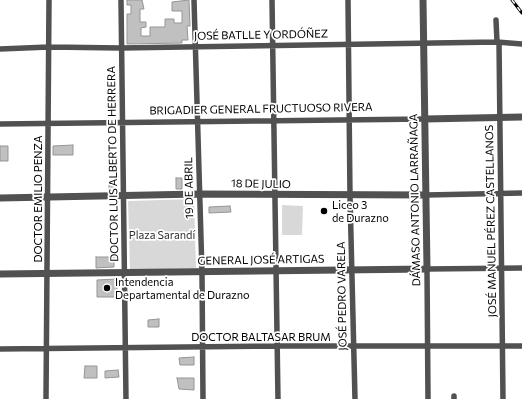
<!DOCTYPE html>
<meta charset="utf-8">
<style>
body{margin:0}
canvas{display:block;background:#fff}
</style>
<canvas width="522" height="399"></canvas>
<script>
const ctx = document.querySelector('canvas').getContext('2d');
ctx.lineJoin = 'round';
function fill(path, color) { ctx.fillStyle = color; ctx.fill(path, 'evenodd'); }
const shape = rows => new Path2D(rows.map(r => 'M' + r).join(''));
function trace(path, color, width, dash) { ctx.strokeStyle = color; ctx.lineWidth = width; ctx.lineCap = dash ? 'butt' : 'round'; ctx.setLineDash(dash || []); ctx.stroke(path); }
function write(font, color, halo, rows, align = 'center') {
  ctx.font = font + ' Commissioner,sans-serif'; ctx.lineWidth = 3.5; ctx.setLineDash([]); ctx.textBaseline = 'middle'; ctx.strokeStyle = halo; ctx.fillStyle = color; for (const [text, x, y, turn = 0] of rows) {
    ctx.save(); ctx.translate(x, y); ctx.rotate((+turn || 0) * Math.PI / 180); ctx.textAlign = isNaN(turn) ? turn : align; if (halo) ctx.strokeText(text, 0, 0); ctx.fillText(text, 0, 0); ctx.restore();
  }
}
fill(shape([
 [194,199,196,268,130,270,128,201],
 [282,205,303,206,302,235,282,235]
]), '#d8d8d8');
const building = shape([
 [127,0,142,0,144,9,140,9,140,22,146,22,146,27,141,28,141,36,150,36,150,27,165,27,165,19,174,19,174,23,182,23,182,11,172,11,172,2,189,0,190,26,187,26,188,40,182,40,182,43,127,44,127,14,131,14,131,5,127,5,127,0],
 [73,145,73,155,53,155,53,146,73,145],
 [0,146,8,146,8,161,0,161,0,146],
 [176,178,182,178,182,189,176,189,176,178],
 [109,183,116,183,116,191,109,191,109,183],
 [230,206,231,212,209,213,209,207,230,206],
 [96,257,114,257,114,267,96,268,96,257],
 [117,279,117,297,97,297,97,280,117,279],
 [159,319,159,327,148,327,148,320,159,319],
 [194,357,194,365,180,365,179,358,194,357],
 [85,366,97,366,97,378,84,378,85,366],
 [118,370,119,377,105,378,105,371,118,370],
 [177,378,194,378,194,390,179,389,177,378]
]);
fill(building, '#c0c0c0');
trace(building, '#959595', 1);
trace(shape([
 [121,0,126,399],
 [194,0,202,272,203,399],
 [272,0,278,399],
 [348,0,350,196,355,399],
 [496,20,497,42],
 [499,42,503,399],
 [0,49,49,47,121,48,497,42,522,44],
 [0,124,425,119],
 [426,195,522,193],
 [0,349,277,346,522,346],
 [46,399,49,0],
 [428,399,427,269,522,268],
 [454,399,454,396]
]), '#515151', 5.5);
trace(shape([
 [425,119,522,117],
 [0,198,199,194,426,195],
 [0,274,427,269,423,0]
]), '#515151', 7);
const rail = shape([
 [512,0,522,13]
]);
trace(rail, '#000', 3);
trace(rail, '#fff', 1.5, [4.5]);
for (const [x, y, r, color] of [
 [324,211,4,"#000"],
 [107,288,4,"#000"]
]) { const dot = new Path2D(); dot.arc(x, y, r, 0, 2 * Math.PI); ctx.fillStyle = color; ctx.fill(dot); trace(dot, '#fff', 1.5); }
write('11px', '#000', '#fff', [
 ["JOSÉ BATLLE Y ORDÓÑEZ",261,35,-1],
 ["BRIGADIER GENERAL FRUCTUOSO RIVERA",261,109,-1],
 ["DOCTOR LUIS ALBERTO DE HERRERA",113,164,-91],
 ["18 DE JULIO",261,184,1],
 ["19 DE ABRIL",189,188,-91],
 ["DOCTOR EMILIO PENZA",38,199,-90],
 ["DÁMASO ANTONIO LARRAÑAGA",415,200,-91],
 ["JOSÉ MANUEL PÉREZ CASTELLANOS",491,221,-91],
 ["GENERAL JOSÉ ARTIGAS",261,260,-1],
 ["JOSÉ PEDRO VARELA",342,296,-91],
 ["DOCTOR BALTASAR BRUM",261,337]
]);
write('11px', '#000', '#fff', [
 ["Liceo 3",332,205],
 ["de Durazno",332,218],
 ["Intendencia",115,282],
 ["Departamental de Durazno",115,295]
], 'left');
write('11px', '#2f2f2f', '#fff', [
 ["Plaza Sarandí",162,235]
]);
</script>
